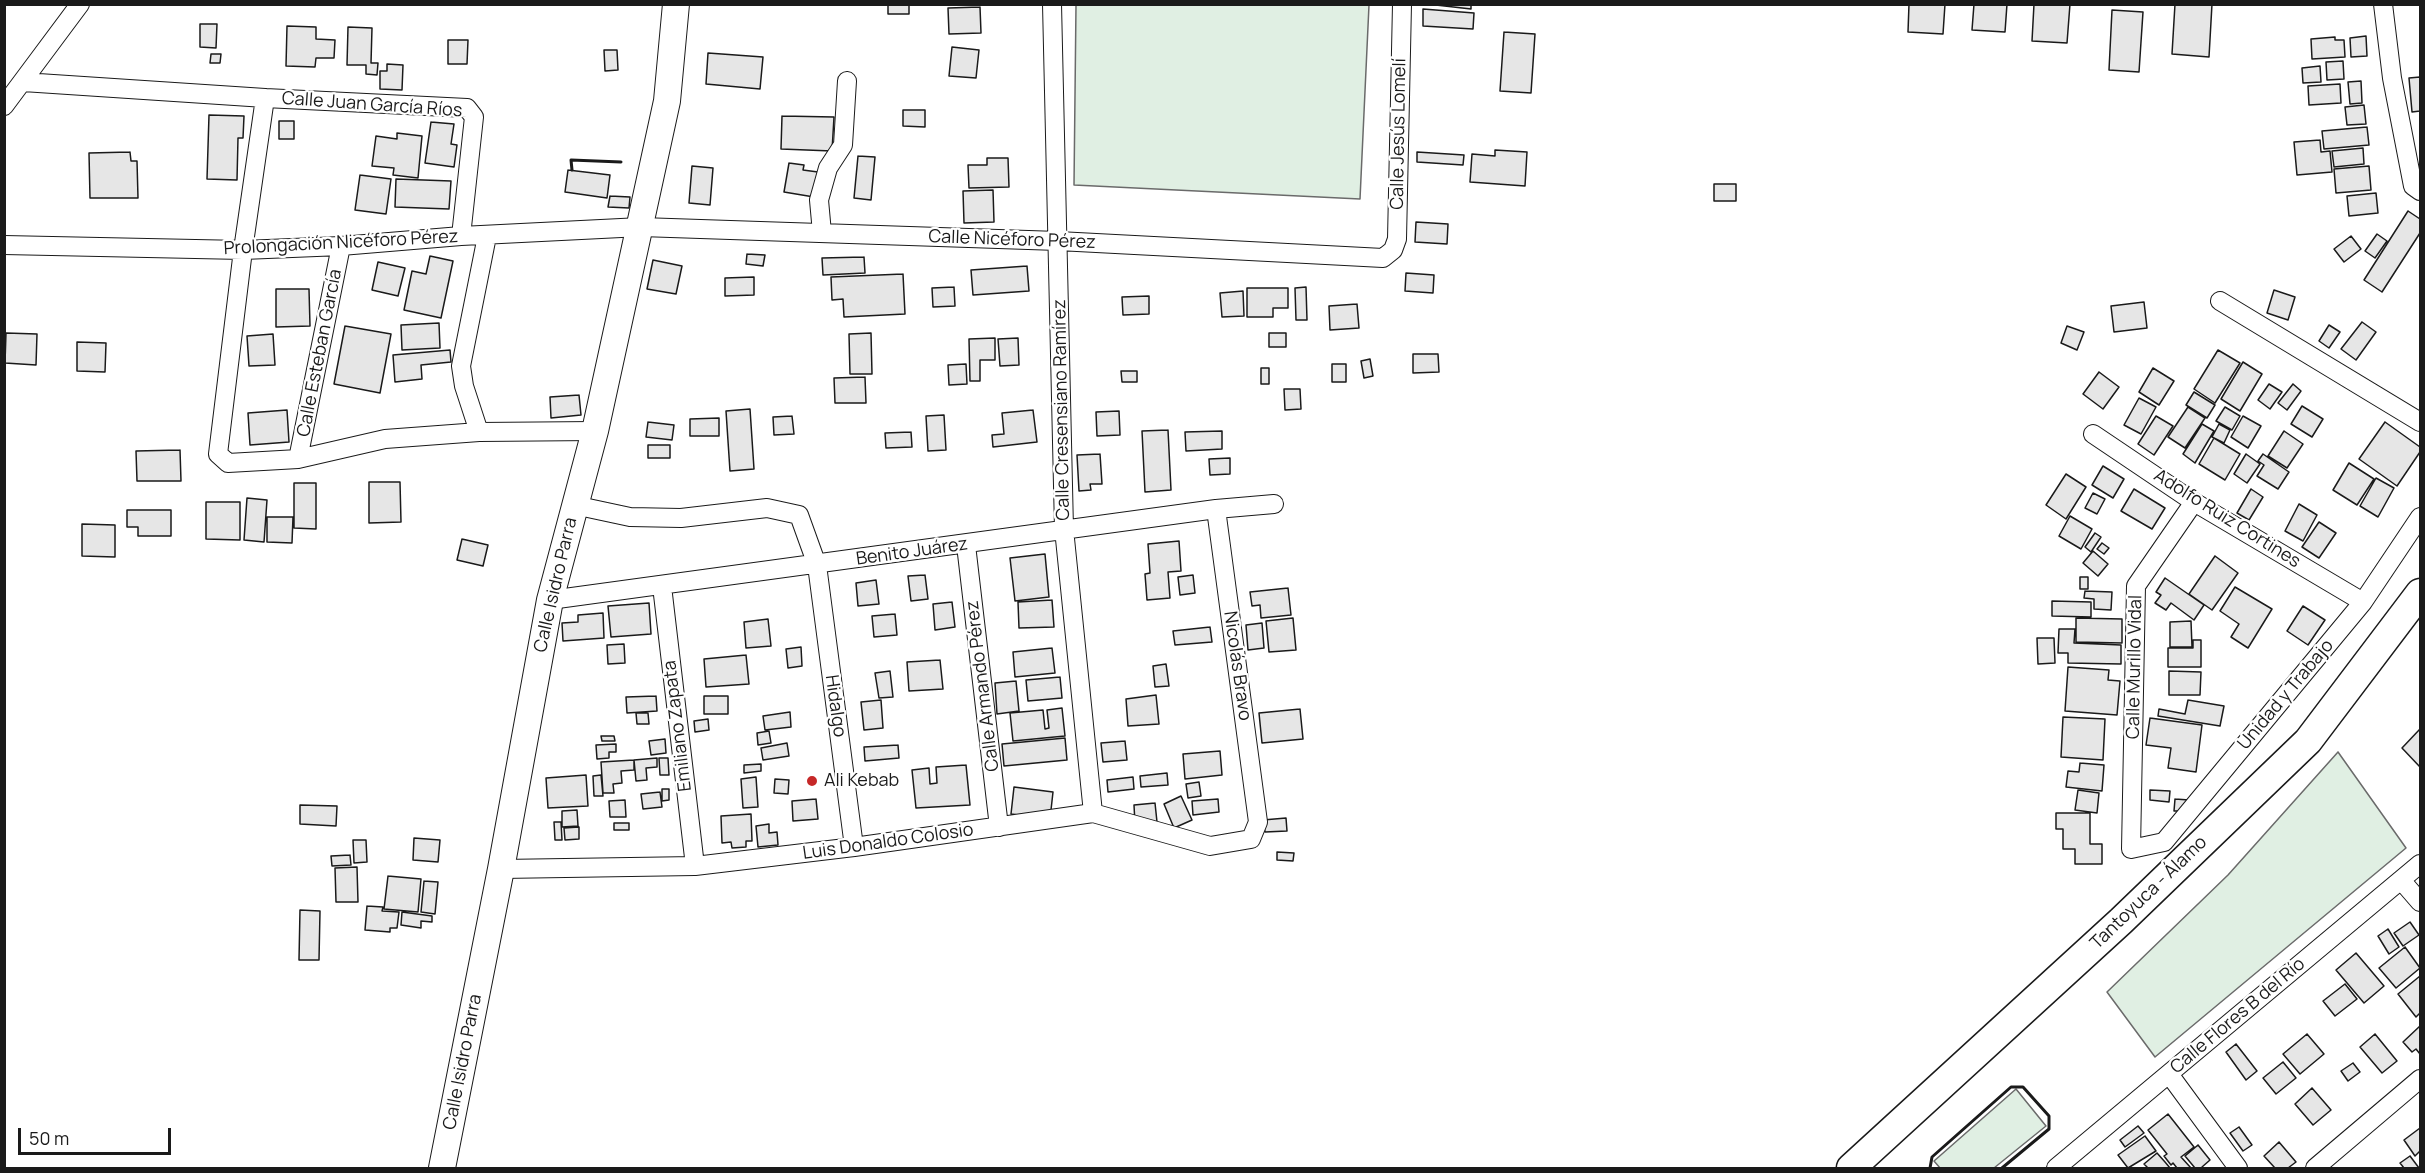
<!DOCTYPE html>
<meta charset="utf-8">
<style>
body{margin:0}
#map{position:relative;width:2425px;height:1173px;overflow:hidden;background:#fff;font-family:Manrope,sans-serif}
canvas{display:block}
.frame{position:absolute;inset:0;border:6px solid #1a1a1a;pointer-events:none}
.scale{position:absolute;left:18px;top:1128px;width:153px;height:27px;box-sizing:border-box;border:3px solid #1a1a1a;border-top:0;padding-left:8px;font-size:18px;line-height:21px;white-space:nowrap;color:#1a1a1a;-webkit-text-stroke:4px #fff;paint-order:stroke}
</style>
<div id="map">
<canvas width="2425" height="1173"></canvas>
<div class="frame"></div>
<div class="scale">50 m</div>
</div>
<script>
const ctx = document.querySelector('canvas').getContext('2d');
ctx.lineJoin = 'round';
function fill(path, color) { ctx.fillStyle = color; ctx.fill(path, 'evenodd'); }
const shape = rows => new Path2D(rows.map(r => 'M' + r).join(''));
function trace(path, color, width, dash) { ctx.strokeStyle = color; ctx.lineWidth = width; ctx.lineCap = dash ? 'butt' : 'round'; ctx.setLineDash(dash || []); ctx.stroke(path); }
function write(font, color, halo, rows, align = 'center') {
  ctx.font = font + ' Manrope,sans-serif'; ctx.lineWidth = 4.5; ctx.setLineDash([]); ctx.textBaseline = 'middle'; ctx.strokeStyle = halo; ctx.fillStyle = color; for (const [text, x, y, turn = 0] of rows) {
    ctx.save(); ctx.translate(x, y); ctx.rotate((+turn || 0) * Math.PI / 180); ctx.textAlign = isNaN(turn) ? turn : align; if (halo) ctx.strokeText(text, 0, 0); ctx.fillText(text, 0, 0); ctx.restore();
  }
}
const green = shape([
 [1076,5,1369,5,1360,199,1074,185,1076,5],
 [2338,752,2406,848,2155,1057,2107,992,2228,875,2338,752],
 [2016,1089,2046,1126,1994,1168,1940,1168,1934,1161,2016,1089]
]);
fill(green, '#e0efe3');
trace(green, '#6a6a6a', 1.5);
const building = shape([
 [888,4,909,4,909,14,888,14,888,4],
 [1427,4,1471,4,1471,9,1427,4],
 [1909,4,1945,4,1943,34,1908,32,1909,4],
 [1974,4,2007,4,2005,32,1972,30,1974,4],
 [2034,4,2070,4,2067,43,2032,41,2034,4],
 [2175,4,2212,4,2209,57,2172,54,2175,4],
 [980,7,981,33,949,34,948,8,980,7],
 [1423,9,1474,13,1473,29,1423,26,1423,9],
 [2112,10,2143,12,2139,72,2109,70,2112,10],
 [200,24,217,24,216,48,200,47,200,24],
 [287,26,316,27,316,39,335,40,334,58,316,58,315,67,286,66,287,26],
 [348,27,372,28,371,63,378,63,377,75,366,74,366,65,347,65,348,27],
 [1504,32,1535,34,1531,93,1500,91,1504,32],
 [2366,36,2367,56,2351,57,2350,38,2366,36],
 [2335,37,2335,40,2344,40,2345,57,2312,59,2311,39,2335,37],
 [448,40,468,40,467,64,448,64,448,40],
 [952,47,979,50,976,78,949,76,952,47],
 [604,50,617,50,618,70,605,71,604,50],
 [708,53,763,57,760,89,706,84,708,53],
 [211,54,221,54,220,63,210,63,211,54],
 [2343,61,2344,79,2327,80,2326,62,2343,61],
 [387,64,403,65,402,90,380,89,380,71,387,71,387,64],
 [2320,66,2321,82,2303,83,2302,68,2320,66],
 [2420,77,2420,111,2412,112,2409,78,2420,77],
 [2361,81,2362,103,2350,104,2348,82,2361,81],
 [2340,84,2341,103,2309,105,2308,86,2340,84],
 [2364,105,2366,124,2347,125,2345,107,2364,105],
 [903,110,925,110,925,127,903,126,903,110],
 [209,115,244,116,243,138,238,138,237,180,207,179,209,115],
 [782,116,834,117,832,151,781,149,782,116],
 [279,121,294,121,294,139,279,139,279,121],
 [431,122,454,124,451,144,457,145,454,167,425,163,431,122],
 [2367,127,2369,145,2324,149,2322,131,2367,127],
 [397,133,422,136,418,178,393,175,394,168,372,166,376,136,397,139,397,133],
 [2320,140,2321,152,2330,151,2332,172,2297,175,2294,142,2320,140],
 [2363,148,2364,164,2334,167,2332,151,2363,148],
 [1495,150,1527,152,1525,186,1470,182,1472,154,1495,156,1495,150],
 [130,152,131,161,137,161,138,198,90,198,89,153,130,152],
 [1417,152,1464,155,1463,165,1417,162,1417,152],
 [858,156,875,157,871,200,854,198,858,156],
 [987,158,1008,158,1009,187,969,188,968,165,987,165,987,158],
 [789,163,804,165,803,170,818,172,814,197,784,192,789,163],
 [692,166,713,168,710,205,689,203,692,166],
 [2369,166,2371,190,2336,193,2334,169,2369,166],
 [568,170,610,175,607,198,565,192,568,170],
 [360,175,391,179,386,214,355,210,360,175],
 [396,179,451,181,449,209,395,207,396,179],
 [1714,184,1736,184,1736,201,1714,201,1714,184],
 [993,190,994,222,964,223,963,191,993,190],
 [2376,193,2378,213,2349,216,2347,196,2376,193],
 [610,196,630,197,629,208,608,207,610,196],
 [2408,211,2420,219,2420,233,2382,292,2364,280,2408,211],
 [1416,222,1448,224,1447,244,1415,242,1416,222],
 [2377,234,2387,241,2375,258,2365,251,2377,234],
 [2351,236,2361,249,2344,262,2334,249,2351,236],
 [747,254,765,255,763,266,746,264,747,254],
 [430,256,453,261,441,318,404,310,412,271,426,274,430,256],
 [864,257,865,273,823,275,822,258,864,257],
 [653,260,682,266,676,294,647,289,653,260],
 [378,262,405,268,398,296,372,290,378,262],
 [1027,266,1029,291,973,295,971,270,1027,266],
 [1406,273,1434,275,1433,293,1405,291,1406,273],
 [903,274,905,314,844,317,843,299,832,300,831,277,903,274],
 [754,277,754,295,725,296,725,278,754,277],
 [954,287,955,306,933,307,932,288,954,287],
 [1306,287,1307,320,1296,320,1295,288,1306,287],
 [1247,288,1288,288,1288,308,1273,308,1273,317,1247,317,1247,288],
 [276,289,309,289,310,326,276,327,276,289],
 [2274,290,2295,297,2288,320,2267,313,2274,290],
 [1243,291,1244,316,1222,317,1220,293,1243,291],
 [1149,296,1149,314,1123,315,1122,297,1149,296],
 [2144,302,2147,328,2114,332,2111,306,2144,302],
 [1357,304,1359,328,1330,330,1329,306,1357,304],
 [2362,322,2376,332,2356,360,2341,349,2362,322],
 [439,323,440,348,402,350,401,325,439,323],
 [2329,325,2340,332,2329,348,2319,341,2329,325],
 [345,326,391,334,380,393,334,384,345,326],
 [2067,326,2084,332,2077,350,2061,343,2067,326],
 [6,333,37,334,36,365,5,363,6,333],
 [871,333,872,374,850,374,849,334,871,333],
 [1269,333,1286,333,1286,347,1269,347,1269,333],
 [273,334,275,365,249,366,247,336,273,334],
 [995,338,995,360,980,360,980,381,970,381,969,339,995,338],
 [1018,338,1019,365,1000,366,998,339,1018,338],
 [77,342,106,343,105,372,77,371,77,342],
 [450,350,451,362,421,365,422,379,395,382,393,355,450,350],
 [2218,350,2240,363,2215,403,2194,389,2218,350],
 [1413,354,1438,354,1439,372,1413,373,1413,354],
 [1370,359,1373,376,1364,378,1361,361,1370,359],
 [2243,362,2262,374,2240,411,2221,399,2243,362],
 [966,364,967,384,949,385,948,365,966,364],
 [1332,364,1346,364,1346,382,1332,382,1332,364],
 [1261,368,1269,368,1269,384,1261,384,1261,368],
 [2153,368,2174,381,2159,405,2139,392,2153,368],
 [1121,371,1137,371,1137,382,1122,382,1121,371],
 [2099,372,2119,387,2103,409,2083,394,2099,372],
 [865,377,866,403,835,403,834,378,865,377],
 [2269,384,2282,392,2270,409,2258,400,2269,384],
 [2293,384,2301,391,2287,410,2278,403,2293,384],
 [1284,389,1300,389,1301,409,1285,410,1284,389],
 [2194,392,2215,405,2207,418,2186,405,2194,392],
 [579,395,581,415,551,418,550,397,579,395],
 [2139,398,2156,407,2141,434,2124,425,2139,398],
 [2302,406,2323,419,2312,437,2291,424,2302,406],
 [2188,407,2205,418,2185,448,2168,437,2188,407],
 [2225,407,2240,416,2232,430,2216,421,2225,407],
 [750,409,754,469,730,471,726,411,750,409],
 [287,410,289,442,250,445,248,413,287,410],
 [1033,410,1037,442,993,447,992,435,1004,434,1002,413,1033,410],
 [1119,411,1120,435,1097,436,1096,412,1119,411],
 [944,415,946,450,928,451,926,416,944,415],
 [792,416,794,434,774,435,773,417,792,416],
 [2156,416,2173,426,2154,455,2138,444,2156,416],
 [2243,416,2261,426,2248,448,2231,437,2243,416],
 [719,418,719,436,690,436,690,419,719,418],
 [648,422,674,425,672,440,646,437,648,422],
 [2385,422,2420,447,2420,452,2397,486,2359,459,2385,422],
 [2202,424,2214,431,2195,463,2183,454,2202,424],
 [2219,424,2230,430,2224,443,2212,437,2219,424],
 [1168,430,1171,490,1145,492,1142,431,1168,430],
 [1222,431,1222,449,1186,451,1185,432,1222,431],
 [2284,431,2303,444,2287,468,2268,456,2284,431],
 [911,432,912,447,886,448,885,433,911,432],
 [2214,438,2240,454,2225,480,2199,464,2214,438],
 [648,445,670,445,670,458,648,458,648,445],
 [180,450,181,481,137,481,136,451,180,450],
 [1100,454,1102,484,1090,484,1091,490,1079,491,1077,455,1100,454],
 [2246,454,2260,464,2247,483,2234,474,2246,454],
 [2263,454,2289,472,2278,489,2257,476,2264,465,2258,461,2263,454],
 [1230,458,1230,474,1210,475,1209,459,1230,458],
 [2349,463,2374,479,2357,505,2333,490,2349,463],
 [2103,466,2124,479,2113,498,2092,485,2103,466],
 [2066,474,2086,487,2066,519,2046,505,2066,474],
 [2376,478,2394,488,2378,517,2360,506,2376,478],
 [369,482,400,482,401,522,369,523,369,482],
 [294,483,316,483,316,529,294,528,294,483],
 [2134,489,2165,508,2152,529,2121,511,2134,489],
 [2251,489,2263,497,2249,520,2237,513,2251,489],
 [2093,493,2105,499,2097,514,2085,508,2093,493],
 [247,498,267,500,264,542,244,540,247,498],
 [206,502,240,502,240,540,206,539,206,502],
 [2299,504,2317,515,2303,541,2285,531,2299,504],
 [127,510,171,510,171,536,138,536,138,527,127,527,127,510],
 [2070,516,2092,529,2081,549,2059,536,2070,516],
 [267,517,293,517,292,543,267,542,267,517],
 [2319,522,2336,533,2319,558,2302,547,2319,522],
 [82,524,115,525,115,557,82,556,82,524],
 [2095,533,2101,537,2091,552,2085,547,2095,533],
 [462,539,488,545,483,566,457,560,462,539],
 [1179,541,1181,571,1168,572,1170,598,1147,600,1145,574,1150,573,1148,544,1179,541],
 [2102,543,2109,548,2104,554,2097,549,2102,543],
 [2093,551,2108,564,2098,576,2083,563,2093,551],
 [1045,554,1049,597,1015,601,1010,558,1045,554],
 [2215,556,2238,573,2212,610,2189,594,2215,556],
 [925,575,928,599,911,601,908,576,925,575],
 [1193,575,1195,593,1180,595,1178,577,1193,575],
 [2080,577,2088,577,2088,589,2080,589,2080,577],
 [2165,578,2204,605,2194,620,2171,603,2166,610,2155,603,2161,595,2156,592,2165,578],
 [876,580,879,604,858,606,856,583,876,580],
 [2235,587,2272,609,2248,648,2231,637,2239,624,2220,611,2235,587],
 [1288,588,1291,615,1261,618,1260,605,1252,606,1250,592,1288,588],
 [2085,591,2112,592,2111,610,2094,609,2094,599,2084,598,2085,591],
 [1052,600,1054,627,1019,628,1018,602,1052,600],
 [2052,601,2091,602,2091,617,2052,616,2052,601],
 [952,602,955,627,935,630,933,604,952,602],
 [649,603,651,634,611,637,608,606,649,603],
 [2303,606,2325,620,2308,645,2287,631,2303,606],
 [603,613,604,638,563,641,562,623,578,622,578,615,603,613],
 [895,614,897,635,874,637,872,616,895,614],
 [1293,618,1296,650,1269,652,1266,621,1293,618],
 [2076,618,2122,619,2122,643,2076,642,2076,618],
 [768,619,771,646,746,648,744,622,768,619],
 [2191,621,2192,647,2170,647,2170,622,2191,621],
 [1262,623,1264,648,1248,650,1246,625,1262,623],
 [1210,627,1212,642,1175,645,1173,631,1210,627],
 [2059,629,2075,629,2074,643,2121,645,2121,664,2068,663,2068,653,2058,653,2059,629],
 [2037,638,2054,638,2055,663,2038,664,2037,638],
 [2193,640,2201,640,2201,667,2168,667,2168,648,2193,648,2193,640],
 [624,644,625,663,608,664,607,645,624,644],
 [801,647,802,666,788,668,786,649,801,647],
 [1052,648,1055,673,1015,677,1013,652,1052,648],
 [746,655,749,684,706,687,704,659,746,655],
 [940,660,943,689,909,691,907,662,940,660],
 [1166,664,1169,686,1155,687,1153,666,1166,664],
 [2068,667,2109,670,2108,680,2120,681,2117,715,2065,711,2068,667],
 [890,671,893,697,879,698,875,673,890,671],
 [2169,671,2201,672,2200,695,2169,695,2169,671],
 [1060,677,1062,698,1028,701,1026,680,1060,677],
 [1016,681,1019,711,997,714,995,683,1016,681],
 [1156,695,1159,724,1128,726,1126,699,1156,695],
 [656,696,657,711,627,713,626,697,656,696],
 [704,696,728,696,728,714,704,714,704,696],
 [881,700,883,728,864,730,861,702,881,700],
 [2188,700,2224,706,2220,726,2158,716,2159,709,2185,714,2188,700],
 [1062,708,1065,736,1013,741,1010,713,1043,710,1045,729,1049,728,1047,710,1062,708],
 [1300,709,1303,739,1262,743,1259,713,1300,709],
 [790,712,791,727,765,730,763,716,790,712],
 [636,713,648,713,649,724,637,724,636,713],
 [2063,717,2105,719,2103,760,2061,757,2063,717],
 [2150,718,2202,725,2196,772,2168,768,2171,748,2146,745,2150,718],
 [708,719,709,730,695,732,694,721,708,719],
 [2420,729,2420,767,2402,748,2420,729],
 [769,731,771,743,758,745,757,733,769,731],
 [601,736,614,736,615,741,602,741,601,736],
 [1065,738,1067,760,1004,766,1002,744,1065,738],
 [665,739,666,753,651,755,649,741,665,739],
 [1125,741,1127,760,1103,762,1101,743,1125,741],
 [787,743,789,756,763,760,761,748,787,743],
 [616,744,616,752,609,752,609,758,597,759,596,745,616,744],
 [898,745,899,758,865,761,864,747,898,745],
 [1220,751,1222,775,1185,779,1183,754,1220,751],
 [657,758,657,767,646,768,647,780,636,781,634,760,657,758],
 [659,758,668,758,669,775,660,775,659,758],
 [634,760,634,770,621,771,622,783,613,784,614,793,603,793,601,762,634,760],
 [2080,763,2104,765,2102,791,2066,787,2068,771,2079,772,2080,763],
 [761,764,761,771,744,773,744,765,761,764],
 [966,765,970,805,916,808,912,770,929,768,930,784,937,783,936,767,966,765],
 [1167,773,1168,785,1141,787,1140,776,1167,773],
 [586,775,588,806,548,808,546,778,586,775],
 [601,775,603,796,594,796,593,776,601,775],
 [756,777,758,807,743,808,741,779,756,777],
 [1133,777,1134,789,1108,792,1107,780,1133,777],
 [775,779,789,780,788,794,774,793,775,779],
 [1199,782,1201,796,1188,798,1186,784,1199,782],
 [1014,787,1053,792,1050,819,1011,814,1014,787],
 [662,789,669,789,669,800,662,801,662,789],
 [2078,790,2099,793,2097,813,2075,810,2078,790],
 [2150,790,2170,791,2169,802,2150,800,2150,790],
 [660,792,662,807,643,809,641,794,660,792],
 [1181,796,1192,820,1174,828,1164,804,1181,796],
 [816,799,818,819,793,821,792,801,816,799],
 [1218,799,1219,812,1193,815,1192,801,1218,799],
 [2175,799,2189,800,2188,811,2174,811,2175,799],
 [625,800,626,817,610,817,609,801,625,800],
 [1155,803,1157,822,1135,824,1134,805,1155,803],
 [300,805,337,806,336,826,300,824,300,805],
 [577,810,578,826,562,827,562,811,577,810],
 [2056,813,2090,813,2090,844,2102,844,2102,864,2075,864,2075,849,2063,849,2063,829,2056,829,2056,813],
 [751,814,752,841,746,841,746,847,732,848,731,842,722,843,721,816,751,814],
 [1286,818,1287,831,1265,832,1263,820,1286,818],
 [554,822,561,822,562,840,555,840,554,822],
 [614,823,629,823,629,830,614,830,614,823],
 [769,824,769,833,777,832,778,845,758,847,756,826,769,824],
 [579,827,579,839,565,840,564,828,579,827],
 [414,838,440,840,438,862,413,860,414,838],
 [353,840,366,840,367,862,354,863,353,840],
 [1277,852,1294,853,1293,861,1277,860,1277,852],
 [350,855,351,865,332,866,331,856,350,855],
 [357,867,358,902,336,902,335,868,357,867],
 [388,876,421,879,418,912,384,909,388,876],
 [424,881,438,882,435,914,421,912,424,881],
 [367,906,383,907,382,911,399,912,397,928,390,928,390,932,365,930,367,906],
 [300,910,320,911,319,960,299,960,300,910],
 [402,912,432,916,432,922,421,921,421,928,401,925,402,912],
 [2410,922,2419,935,2403,946,2394,933,2410,922],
 [2388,929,2399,947,2389,954,2378,936,2388,929],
 [2405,947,2420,968,2396,988,2379,968,2405,947],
 [2356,953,2384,986,2364,1003,2336,970,2356,953],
 [2420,976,2420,1013,2416,1017,2398,994,2420,976],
 [2345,984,2357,999,2335,1016,2323,1001,2345,984],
 [2420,1026,2420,1054,2416,1049,2412,1052,2403,1042,2420,1026],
 [2307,1034,2324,1054,2300,1074,2283,1054,2307,1034],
 [2375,1034,2397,1061,2382,1073,2360,1047,2375,1034],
 [2236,1044,2257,1071,2246,1080,2226,1052,2236,1044],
 [2283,1062,2296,1078,2276,1094,2263,1078,2283,1062],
 [2353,1063,2360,1072,2348,1081,2341,1071,2353,1063],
 [2312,1088,2331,1110,2313,1125,2295,1104,2312,1088],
 [2168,1114,2194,1147,2181,1157,2191,1168,2177,1168,2173,1163,2171,1165,2164,1156,2167,1154,2148,1130,2168,1114],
 [2138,1126,2144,1133,2125,1147,2120,1140,2138,1126],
 [2239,1127,2252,1145,2243,1151,2230,1133,2239,1127],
 [2420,1128,2420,1151,2415,1156,2404,1140,2420,1128],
 [2145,1136,2156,1151,2128,1168,2118,1155,2145,1136],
 [2279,1142,2296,1162,2288,1168,2275,1168,2264,1156,2279,1142],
 [2198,1145,2210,1160,2202,1167,2203,1168,2195,1168,2185,1156,2198,1145],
 [2157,1153,2165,1162,2170,1168,2148,1168,2144,1164,2157,1153],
 [2410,1156,2419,1168,2404,1168,2400,1163,2410,1156]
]);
fill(building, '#e6e6e6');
trace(building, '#1a1a1a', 1.5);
const street = shape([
 [1052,4,1064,529,1093,813],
 [2383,4,2392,78,2413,186,2420,191],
 [23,82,265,98,467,108,474,117,461,236],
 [265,98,243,250,218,454,228,463,298,459,385,439,479,432,595,431],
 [4,106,80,4],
 [822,233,819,200,828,168,843,145,847,81],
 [4,245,243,250,341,246,461,236,641,227,1058,241,1383,258,1393,250,1397,239,1402,4],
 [2220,301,2420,422],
 [479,432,464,386,461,366,487,236],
 [2093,434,2194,502,2363,602],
 [298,459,341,246],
 [2194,502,2136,586,2131,849,2164,842,2363,602,2420,517],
 [574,505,630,517,681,518,767,508,799,515,817,565,854,847],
 [966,545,999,827],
 [662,586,695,866],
 [550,600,1216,509,1274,504],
 [501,869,695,866,854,847,1093,813,1210,846,1251,839,1258,822,1216,509],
 [2401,880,2420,902],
 [2169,1074,2238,1168],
 [2056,1168,2420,864],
 [2315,1168,2420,1079]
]);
const secondary = shape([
 [442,1168,501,869,550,600,595,431,667,101,676,4]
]);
const primary = shape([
 [1851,1168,2121,921,2308,741,2420,593]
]);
trace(street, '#1a1a1a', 20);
trace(secondary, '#1a1a1a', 28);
trace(primary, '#1a1a1a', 31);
trace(street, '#fff', 18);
trace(secondary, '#fff', 26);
trace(primary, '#fff', 28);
trace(shape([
 [572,170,571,160,621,162],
 [1930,1168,1932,1157,2011,1087,2023,1087,2049,1116,2049,1129,2002,1168]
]), '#1a1a1a', 3);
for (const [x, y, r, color] of [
 [812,781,6,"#c62828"]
]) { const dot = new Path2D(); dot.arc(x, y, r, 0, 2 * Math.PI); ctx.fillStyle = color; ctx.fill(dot); trace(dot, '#fff', 2); }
write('18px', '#1a1a1a', '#fff', [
 ["Calle Juan García Ríos",372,105,4],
 ["Calle Jesús Lomelí",1399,134,-89],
 ["Calle Nicéforo Pérez",1012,240,2],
 ["Prolongación Nicéforo Pérez",341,243,-3],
 ["Calle Esteban García",320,353,-79],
 ["Calle Cresensiano Ramírez",1062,410,-91],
 ["Adolfo Ruiz Cortines",2227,519,32],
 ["Benito Juárez",912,552,-8],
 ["Calle Isidro Parra",556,585,-77],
 ["Nicolás Bravo",1237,666,82],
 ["Calle Murillo Vidal",2135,667,-89],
 ["Calle Armando Pérez",983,686,-97],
 ["Unidad y Trabajo",2286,695,-50],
 ["Hidalgo",835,706,82],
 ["Emiliano Zapata",678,726,-97],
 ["Luis Donaldo Colosio",888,842,-8],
 ["Tantoyuca - Álamo",2149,893,-44],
 ["Calle Flores B del Río",2238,1016,-40],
 ["Calle Isidro Parra",463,1062,-79]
]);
write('18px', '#1a1a1a', '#fff', [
 ["Ali Kebab",824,781]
], 'left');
</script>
